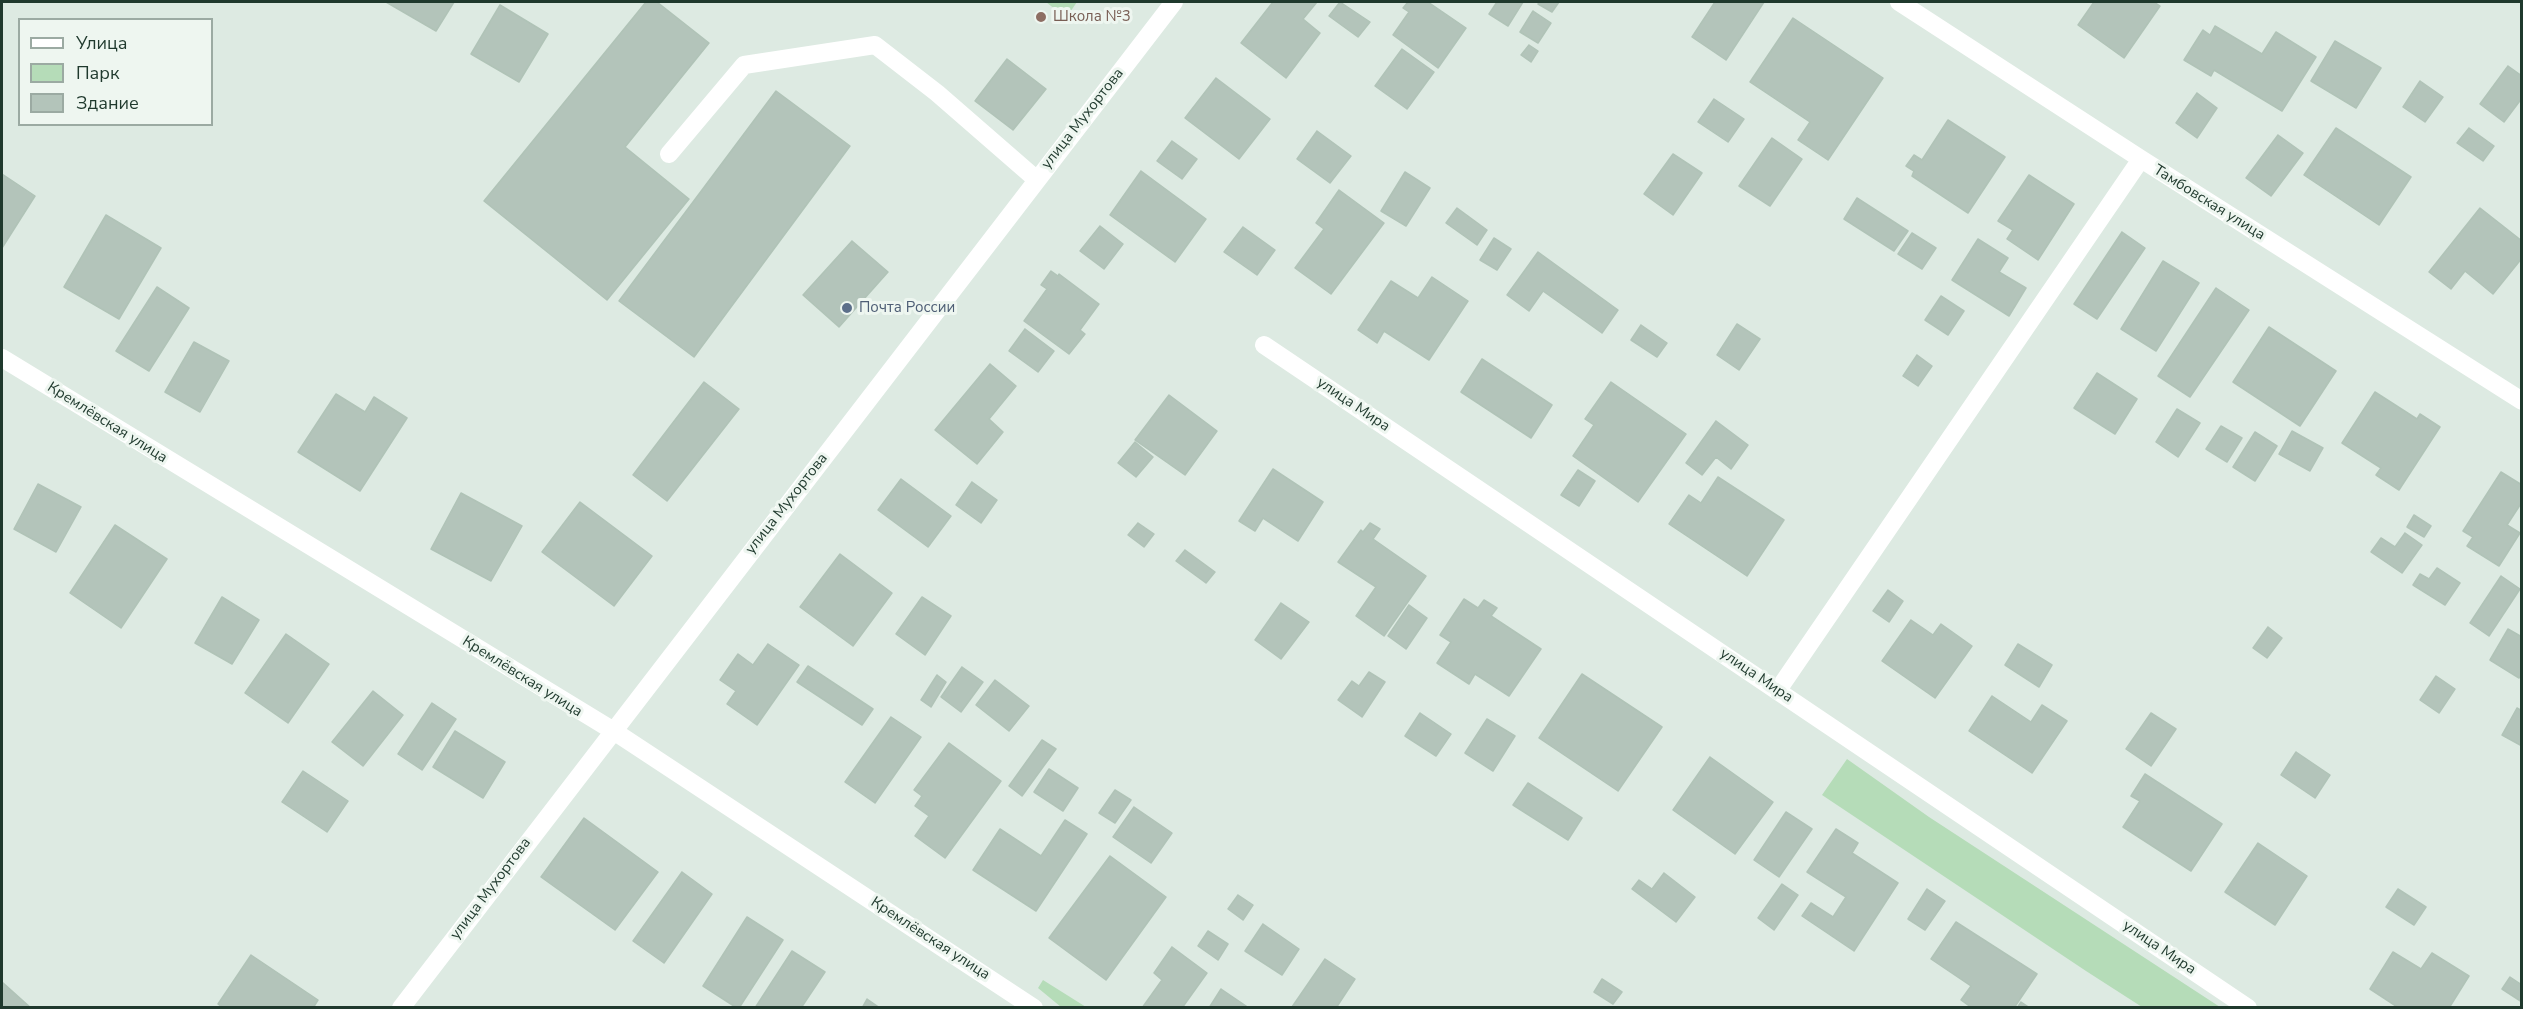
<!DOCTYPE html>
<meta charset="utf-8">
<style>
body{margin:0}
#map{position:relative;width:2523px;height:1009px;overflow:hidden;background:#ddeae2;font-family:"Nunito Sans",sans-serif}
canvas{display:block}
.frame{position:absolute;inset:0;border:3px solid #1f392d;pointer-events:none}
.legend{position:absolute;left:18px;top:18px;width:195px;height:108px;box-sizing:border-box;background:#eef6f0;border:2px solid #9baaa2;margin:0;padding:8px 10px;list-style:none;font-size:18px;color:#1f392d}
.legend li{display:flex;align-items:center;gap:12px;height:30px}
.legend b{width:30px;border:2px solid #9baaa2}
</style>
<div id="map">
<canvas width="2523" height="1009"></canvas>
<div class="frame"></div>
<ul class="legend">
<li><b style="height:8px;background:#fff"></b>Улица</li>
<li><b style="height:16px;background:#b5dcb8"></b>Парк</li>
<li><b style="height:16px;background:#b3c4ba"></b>Здание</li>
</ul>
</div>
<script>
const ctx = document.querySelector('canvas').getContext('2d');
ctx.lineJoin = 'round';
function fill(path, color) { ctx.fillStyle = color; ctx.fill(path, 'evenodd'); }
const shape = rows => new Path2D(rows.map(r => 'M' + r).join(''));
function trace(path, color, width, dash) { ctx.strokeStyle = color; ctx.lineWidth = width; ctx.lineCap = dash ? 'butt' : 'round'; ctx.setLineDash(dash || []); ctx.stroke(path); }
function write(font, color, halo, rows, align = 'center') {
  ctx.font = font + ' "Nunito Sans",sans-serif'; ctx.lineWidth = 6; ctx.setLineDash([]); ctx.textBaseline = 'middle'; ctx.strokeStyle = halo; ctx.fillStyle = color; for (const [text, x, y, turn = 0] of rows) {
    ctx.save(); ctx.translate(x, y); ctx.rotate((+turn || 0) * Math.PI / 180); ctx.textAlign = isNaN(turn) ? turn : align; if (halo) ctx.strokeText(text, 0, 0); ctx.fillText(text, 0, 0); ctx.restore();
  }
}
fill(shape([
 [1046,2,1077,2,1066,18],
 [1847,759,1929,817,2220,1007,2142,1007,2086,971,1822,795],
 [1043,980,1086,1007,1061,1007,1038,988]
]), '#b5dcb8');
const building = shape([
 [386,2,454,2,436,31,386,2],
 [646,2,657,2,709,43,625,147,689,199,607,300,484,201,646,2],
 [1273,2,1317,2,1303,19,1320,33,1286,78,1241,43,1273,2],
 [1340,2,1370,22,1358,37,1329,16,1340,2],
 [1408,2,1428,2,1466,28,1438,68,1393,35,1409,12,1403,8,1408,2],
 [1497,2,1523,2,1508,26,1489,14,1497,2],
 [1539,2,1559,2,1552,12,1538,4,1539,2],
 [1715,2,1764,2,1726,60,1692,37,1715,2],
 [2094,2,2154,2,2160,6,2124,58,2078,25,2094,2],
 [500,5,548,34,519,82,471,54,500,5],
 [1533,11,1551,23,1538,43,1520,32,1533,11],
 [1793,18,1883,78,1828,160,1798,140,1810,122,1750,82,1793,18],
 [2215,26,2262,54,2276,32,2316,57,2282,111,2214,70,2211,76,2184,60,2203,30,2210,35,2215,26],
 [2335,41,2381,68,2356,108,2311,81,2335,41],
 [1529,45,1538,51,1531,62,1521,55,1529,45],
 [1402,49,1434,72,1407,109,1375,86,1402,49],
 [1007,59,1046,89,1013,130,975,101,1007,59],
 [2508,66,2522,76,2522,98,2504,122,2480,104,2508,66],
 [1216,78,1270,119,1239,159,1185,118,1216,78],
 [2420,81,2443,97,2425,122,2403,107,2420,81],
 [776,91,850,146,694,357,619,301,776,91],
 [2197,93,2217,108,2197,138,2176,123,2197,93],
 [1714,99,1744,119,1728,142,1698,122,1714,99],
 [1948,120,2005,157,1968,213,1912,176,1914,171,1906,166,1914,155,1922,160,1948,120],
 [2336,128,2411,177,2379,225,2304,175,2336,128],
 [2469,128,2494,146,2483,161,2457,143,2469,128],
 [1317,131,1351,156,1330,183,1297,159,1317,131],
 [2278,135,2303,153,2271,196,2246,178,2278,135],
 [1772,138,1802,159,1770,206,1739,186,1772,138],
 [1172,141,1197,159,1182,179,1157,161,1172,141],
 [1673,154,1702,173,1673,215,1644,194,1673,154],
 [1141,171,1206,219,1175,262,1110,215,1141,171],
 [1405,172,1430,188,1406,226,1381,211,1405,172],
 [2,174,35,196,2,248,2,174],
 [2029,175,2074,204,2038,260,2007,239,2013,230,1998,221,2029,175],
 [1339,190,1384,223,1331,294,1295,268,1324,229,1316,223,1339,190],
 [1857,198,1908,231,1894,251,1844,219,1857,198],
 [1457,208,1487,230,1477,245,1446,223,1457,208],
 [2480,208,2522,241,2522,258,2493,294,2465,271,2451,289,2429,272,2480,208],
 [106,215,161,248,119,319,64,287,106,215],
 [1100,226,1123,244,1104,269,1080,251,1100,226],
 [1243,227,1275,250,1257,275,1224,252,1243,227],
 [2122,232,2145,248,2097,319,2074,304,2122,232],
 [1912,233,1936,248,1922,269,1898,254,1912,233],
 [1494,238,1511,249,1497,270,1480,260,1494,238],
 [1978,239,2008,258,1999,272,2026,288,2009,316,1952,280,1978,239],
 [852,241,888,272,839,327,803,295,852,241],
 [1538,252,1618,310,1602,333,1543,291,1529,311,1507,295,1538,252],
 [2163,261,2199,283,2156,351,2121,329,2163,261],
 [1051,271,1058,276,1059,274,1099,304,1080,330,1085,334,1069,354,1024,321,1047,289,1041,285,1051,271],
 [1432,277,1468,301,1429,360,1384,331,1377,343,1358,330,1391,281,1418,298,1432,277],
 [157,287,189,308,149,371,116,351,157,287],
 [2216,288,2249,310,2190,397,2158,376,2216,288],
 [1941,296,1964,311,1948,335,1925,320,1941,296],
 [1737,324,1760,339,1739,370,1717,355,1737,324],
 [1641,325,1667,343,1657,357,1631,340,1641,325],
 [2269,327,2336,371,2300,426,2233,382,2269,327],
 [1025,329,1054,351,1038,372,1009,351,1025,329],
 [194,342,229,361,200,412,165,392,194,342],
 [1917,355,1932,366,1918,386,1903,376,1917,355],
 [1482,359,1552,405,1531,438,1461,392,1482,359],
 [990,364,1016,386,989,419,1003,432,977,464,935,430,990,364],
 [2097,373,2137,399,2115,434,2074,408,2097,373],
 [704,382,739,409,667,501,633,475,704,382],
 [1611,382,1686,434,1638,502,1573,456,1594,425,1585,419,1611,382],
 [2375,392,2417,419,2420,414,2440,427,2399,490,2376,475,2381,468,2342,443,2375,392],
 [336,394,365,412,374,397,407,418,360,491,298,452,336,394],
 [1169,395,1217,431,1185,475,1135,440,1169,395],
 [2177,409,2200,423,2178,457,2156,442,2177,409],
 [1716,421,1748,445,1731,469,1716,457,1702,475,1686,463,1716,421],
 [2221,426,2242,438,2227,462,2206,449,2221,426],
 [2292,431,2323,448,2310,471,2279,454,2292,431],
 [2255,432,2277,446,2255,481,2233,467,2255,432],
 [1135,442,1153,457,1136,477,1118,463,1135,442],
 [1273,469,1323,502,1298,541,1263,518,1255,531,1239,521,1273,469],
 [1578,470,1595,481,1579,506,1561,495,1578,470],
 [2501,472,2522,485,2522,502,2507,525,2520,533,2499,566,2467,546,2473,537,2463,531,2501,472],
 [1718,477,1784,520,1747,576,1669,524,1689,495,1701,503,1718,477],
 [901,479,951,516,928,547,878,510,901,479],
 [972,482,997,500,981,523,956,505,972,482],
 [38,484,81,507,56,552,14,529,38,484],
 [461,493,522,526,491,581,431,549,461,493],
 [580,502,652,556,614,606,542,552,580,502],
 [2414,515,2431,526,2424,537,2407,527,2414,515],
 [1138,523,1154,534,1144,547,1128,535,1138,523],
 [1370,523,1380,529,1373,539,1426,576,1384,636,1356,616,1376,587,1338,562,1361,530,1363,532,1370,523],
 [115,525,167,559,121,628,70,593,115,525],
 [2405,533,2422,545,2402,573,2371,552,2381,538,2395,547,2405,533],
 [1185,550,1215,572,1206,583,1176,561,1185,550],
 [840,554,892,593,853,646,800,607,840,554],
 [2437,568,2460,583,2445,605,2413,585,2420,574,2429,579,2437,568],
 [2501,576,2520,589,2489,636,2470,623,2501,576],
 [1888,590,1903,601,1889,622,1873,611,1888,590],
 [222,597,259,620,232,664,195,643,222,597],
 [922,597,951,616,925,655,896,634,922,597],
 [1464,599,1478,608,1484,600,1497,608,1491,616,1541,649,1509,696,1475,674,1469,684,1437,663,1451,642,1440,635,1464,599],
 [1281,603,1309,622,1281,659,1255,640,1281,603],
 [1409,605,1427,618,1406,649,1388,636,1409,605],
 [1911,620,1933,635,1941,624,1972,646,1935,698,1882,661,1911,620],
 [2268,627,2282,638,2267,658,2253,648,2268,627],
 [2508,629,2522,637,2522,674,2519,678,2490,660,2508,629],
 [286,634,329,664,288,723,245,693,286,634],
 [768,644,799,665,757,725,727,704,736,691,720,680,738,654,753,665,768,644],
 [2018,644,2052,665,2039,687,2005,665,2018,644],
 [808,666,873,709,862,725,797,682,808,666],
 [962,667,983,682,961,712,941,697,962,667],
 [1369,672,1385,682,1362,717,1338,700,1352,681,1359,686,1369,672],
 [1582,674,1662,727,1618,791,1539,738,1582,674],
 [937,675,946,682,931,707,921,700,937,675],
 [2436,676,2455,689,2439,713,2420,700,2436,676],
 [995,680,1029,706,1009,731,976,705,995,680],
 [373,691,403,715,363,766,332,742,373,691],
 [1992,696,2031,722,2042,705,2067,721,2032,773,1969,731,1992,696],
 [432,703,456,719,422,770,398,754,432,703],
 [2517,708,2522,711,2522,746,2502,735,2517,708],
 [1420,713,1451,734,1436,756,1405,736,1420,713],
 [2151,713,2176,729,2151,766,2126,749,2151,713],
 [891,717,921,737,875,803,845,782,891,717],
 [1487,719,1515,736,1493,771,1465,753,1487,719],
 [455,731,505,762,483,798,433,767,455,731],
 [1042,740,1056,749,1022,796,1009,786,1042,740],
 [949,743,1001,781,945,858,915,836,929,816,915,806,922,796,914,790,949,743],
 [2296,752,2330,775,2315,798,2281,775,2296,752],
 [1710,757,1773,802,1735,854,1673,810,1710,757],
 [1049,769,1078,788,1063,811,1034,792,1049,769],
 [303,771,348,801,327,832,282,802,303,771],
 [2145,774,2222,824,2191,871,2123,827,2140,801,2131,796,2145,774],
 [1528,783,1582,818,1568,840,1513,805,1528,783],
 [1115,790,1131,800,1115,823,1099,813,1115,790],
 [1134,807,1172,833,1151,863,1113,837,1134,807],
 [1786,812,1812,829,1779,877,1754,860,1786,812],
 [584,818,658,872,615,930,541,877,584,818],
 [1065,820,1087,834,1036,911,973,870,1000,829,1041,856,1065,820],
 [1836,829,1858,843,1852,853,1898,883,1854,951,1802,916,1811,903,1833,917,1846,897,1807,872,1836,829],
 [2258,843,2307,876,2275,925,2225,892,2258,843],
 [1110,856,1166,897,1106,980,1049,938,1110,856],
 [682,872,712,894,664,963,633,941,682,872],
 [1664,873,1695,897,1676,922,1632,889,1639,880,1652,889,1664,873],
 [1782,884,1798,895,1774,930,1758,918,1782,884],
 [1927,889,1945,901,1925,930,1908,919,1927,889],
 [2398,889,2426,907,2414,925,2386,907,2398,889],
 [1238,895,1253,905,1243,920,1228,909,1238,895],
 [747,917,783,940,739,1008,737,1008,703,986,747,917],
 [1956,922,2037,974,2014,1008,1972,1008,1961,1000,1971,986,1931,959,1956,922],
 [1263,924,1299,949,1282,975,1245,951,1263,924],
 [1208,931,1228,944,1218,960,1198,946,1208,931],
 [1172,947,1207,973,1182,1008,1142,1008,1162,980,1154,973,1172,947],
 [792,951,825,972,801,1008,755,1008,792,951],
 [2393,952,2421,969,2432,953,2469,976,2449,1008,2399,1008,2370,989,2393,952],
 [251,955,318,1000,313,1008,223,1008,218,1004,251,955],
 [1325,959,1355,979,1336,1008,1292,1007,1325,959],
 [2510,977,2522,985,2522,1002,2502,989,2510,977],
 [1602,979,1622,992,1613,1004,1594,992,1602,979],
 [2,982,31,1008,2,1008,2,982],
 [1221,989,1249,1008,1209,1008,1221,989],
 [867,999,880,1008,862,1008,867,999],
 [2021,1002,2030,1008,2017,1008,2021,1002]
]);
fill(building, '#b3c4ba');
trace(building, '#b0c3b7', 1.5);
trace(shape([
 [1899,2,2141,159,2522,401],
 [669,154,744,65,875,45,937,93,1037,180],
 [1264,345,2248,1008],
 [2,358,612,730,1034,1008],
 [1778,690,2141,159],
 [401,1008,1174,2]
]), '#fff', 18);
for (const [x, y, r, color] of [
 [1041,17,6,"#8d6e63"],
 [847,308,6,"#5c6f8a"]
]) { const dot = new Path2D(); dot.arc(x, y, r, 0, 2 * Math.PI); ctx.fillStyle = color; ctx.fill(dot); trace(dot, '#eef6f0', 2); }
write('15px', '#785e54', '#eef6f0', [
 ["Школа №3",1053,17]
], 'left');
write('15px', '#1f392d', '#eef6f0', [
 ["улица Мухортова",1083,119,-52],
 ["Тамбовская улица",2209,203,32],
 ["улица Мира",1353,405,34],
 ["Кремлёвская улица",107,423,32],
 ["улица Мухортова",787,504,-52],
 ["улица Мира",1756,676,34],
 ["Кремлёвская улица",522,677,32],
 ["улица Мухортова",491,889,-53],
 ["Кремлёвская улица",930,939,33],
 ["улица Мира",2159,948,34]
]);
write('15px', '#4e5e75', '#eef6f0', [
 ["Почта России",859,308]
], 'left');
</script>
